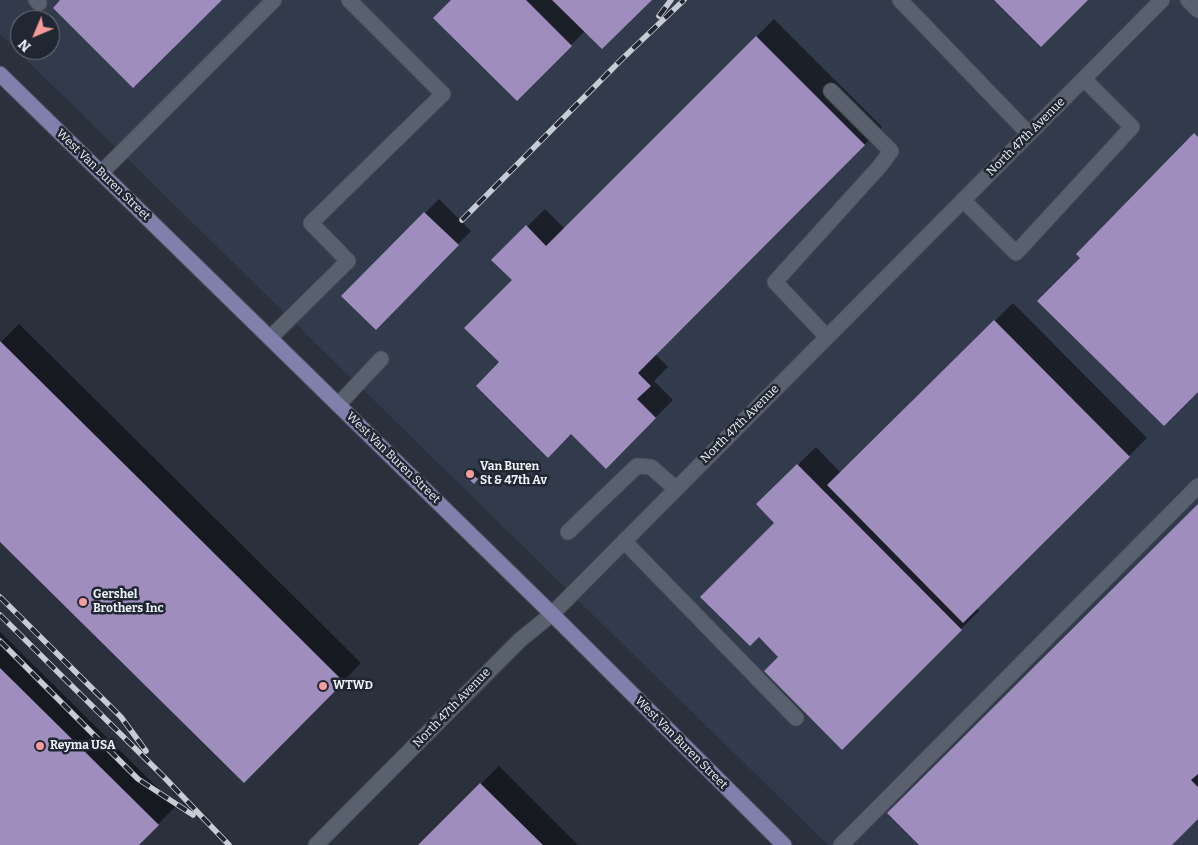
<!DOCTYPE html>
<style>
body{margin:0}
#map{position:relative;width:1198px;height:845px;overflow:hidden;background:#2a313c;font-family:Bitter,serif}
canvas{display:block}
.north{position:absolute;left:10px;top:10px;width:50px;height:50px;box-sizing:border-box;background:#212732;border:1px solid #727781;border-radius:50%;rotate:225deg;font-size:14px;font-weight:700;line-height:20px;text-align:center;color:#ecf0f8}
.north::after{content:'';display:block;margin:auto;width:18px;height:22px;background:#f59b98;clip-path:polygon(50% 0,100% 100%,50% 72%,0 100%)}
</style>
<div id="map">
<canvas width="1198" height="845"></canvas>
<div class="north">N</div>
</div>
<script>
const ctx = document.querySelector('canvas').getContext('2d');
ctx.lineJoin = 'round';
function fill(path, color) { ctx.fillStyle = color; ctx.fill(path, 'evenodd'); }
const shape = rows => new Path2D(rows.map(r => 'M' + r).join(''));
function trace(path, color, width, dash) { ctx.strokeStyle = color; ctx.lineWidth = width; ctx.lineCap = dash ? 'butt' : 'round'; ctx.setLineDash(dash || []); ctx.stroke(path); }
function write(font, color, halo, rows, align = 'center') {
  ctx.font = font + ' Bitter,serif'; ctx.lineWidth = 5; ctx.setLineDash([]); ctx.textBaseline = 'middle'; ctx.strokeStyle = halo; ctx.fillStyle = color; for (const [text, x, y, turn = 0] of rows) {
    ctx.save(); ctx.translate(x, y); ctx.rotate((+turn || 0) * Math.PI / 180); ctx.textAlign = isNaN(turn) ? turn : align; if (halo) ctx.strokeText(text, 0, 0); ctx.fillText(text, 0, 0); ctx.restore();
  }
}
fill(shape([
 [0,0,1198,0,1198,845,828,845,0,34],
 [20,20,50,20,50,50,20,50]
]), '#323b4c');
fill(shape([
 [453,0,650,0,585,31,517,99],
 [774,19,882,127,655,354,668,367,654,381,673,400,606,467,513,280,493,260,545,209,565,229],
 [439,199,471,231,376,328,343,296],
 [1013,303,1147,438,976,608,979,611,842,748,780,657,759,635,776,523,758,504,816,447,841,473],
 [19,324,361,663,244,781,0,540,0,343],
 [474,468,481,474,474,482,467,475],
 [1198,506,1198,817,1170,845,921,845],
 [0,632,176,806,137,845,0,845],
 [499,766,578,845,420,845]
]), '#0007');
fill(shape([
 [60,0,222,0,133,88,53,8],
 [451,0,526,0,572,46,517,101,433,18],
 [552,0,652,0,602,49],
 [994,0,1088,0,1041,47],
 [756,36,865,145,638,373,651,386,637,399,656,418,606,469,571,434,548,458,476,386,499,362,464,328,512,280,491,260,526,225,546,246],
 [1194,133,1198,137,1198,392,1164,426,1037,301,1080,258,1076,254],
 [424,212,459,245,376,330,341,296],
 [994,320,1130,457,963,623,827,485],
 [0,341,344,682,244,783,0,542],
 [797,464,962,630,842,750,764,671,778,657,759,637,750,646,700,597,774,523,756,504],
 [469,471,478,479,474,484,465,475],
 [1198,504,1198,774,1191,780,1198,787,1198,819,1172,845,919,845,887,813],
 [0,668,159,825,139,845,0,845],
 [480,783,543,845,418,845]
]), '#9f8dbd');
const minor = shape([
 [36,0,39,3],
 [900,0,1029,134],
 [1188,0,1198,10],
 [101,173,274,0],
 [963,200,1016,253,1132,127,1084,79],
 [827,337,775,282,880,166,891,151,831,91],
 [270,338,348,261,311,223,443,94,349,0],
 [338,405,381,359],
 [568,532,637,466,651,467,676,489],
 [624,541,796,718],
 [316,845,520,640,552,614,1162,0],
 [841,845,1198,486]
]);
const major = shape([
 [0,74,552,614,784,845]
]);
trace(minor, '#474c56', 17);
trace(major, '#474c56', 17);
trace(minor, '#59606e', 15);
trace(major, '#8180ac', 15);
const rail = shape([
 [659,16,671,0],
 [462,220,623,58,684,0],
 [0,597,121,717,146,751],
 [0,615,163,776,229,845],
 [0,641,138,779,193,815]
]);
trace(rail, '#c7cbd4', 5.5);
trace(rail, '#212732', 4, [11]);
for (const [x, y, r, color] of [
 [470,474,5,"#f59b98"],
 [83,602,5,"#f59b98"],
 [323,686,5,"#f59b98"],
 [40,746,5,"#f59b98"]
]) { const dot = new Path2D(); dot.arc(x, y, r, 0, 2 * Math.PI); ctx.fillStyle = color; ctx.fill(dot); trace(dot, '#212732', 2); }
write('12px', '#ecf0f8', '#212732', [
 ["North 47th Avenue",1026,137,-45],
 ["West Van Buren Street",103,175,44],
 ["North 47th Avenue",740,424,-45],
 ["West Van Buren Street",393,458,44],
 ["North 47th Avenue",452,708,-46],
 ["West Van Buren Street",681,743,45]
]);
write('bold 12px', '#ecf0f8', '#212732', [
 ["Van Buren",480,467],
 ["St & 47th Av",480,481],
 ["Gershel",93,595],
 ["Brothers Inc",93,609],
 ["WTWD",333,686],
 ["Reyma USA",50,746]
], 'left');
</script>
